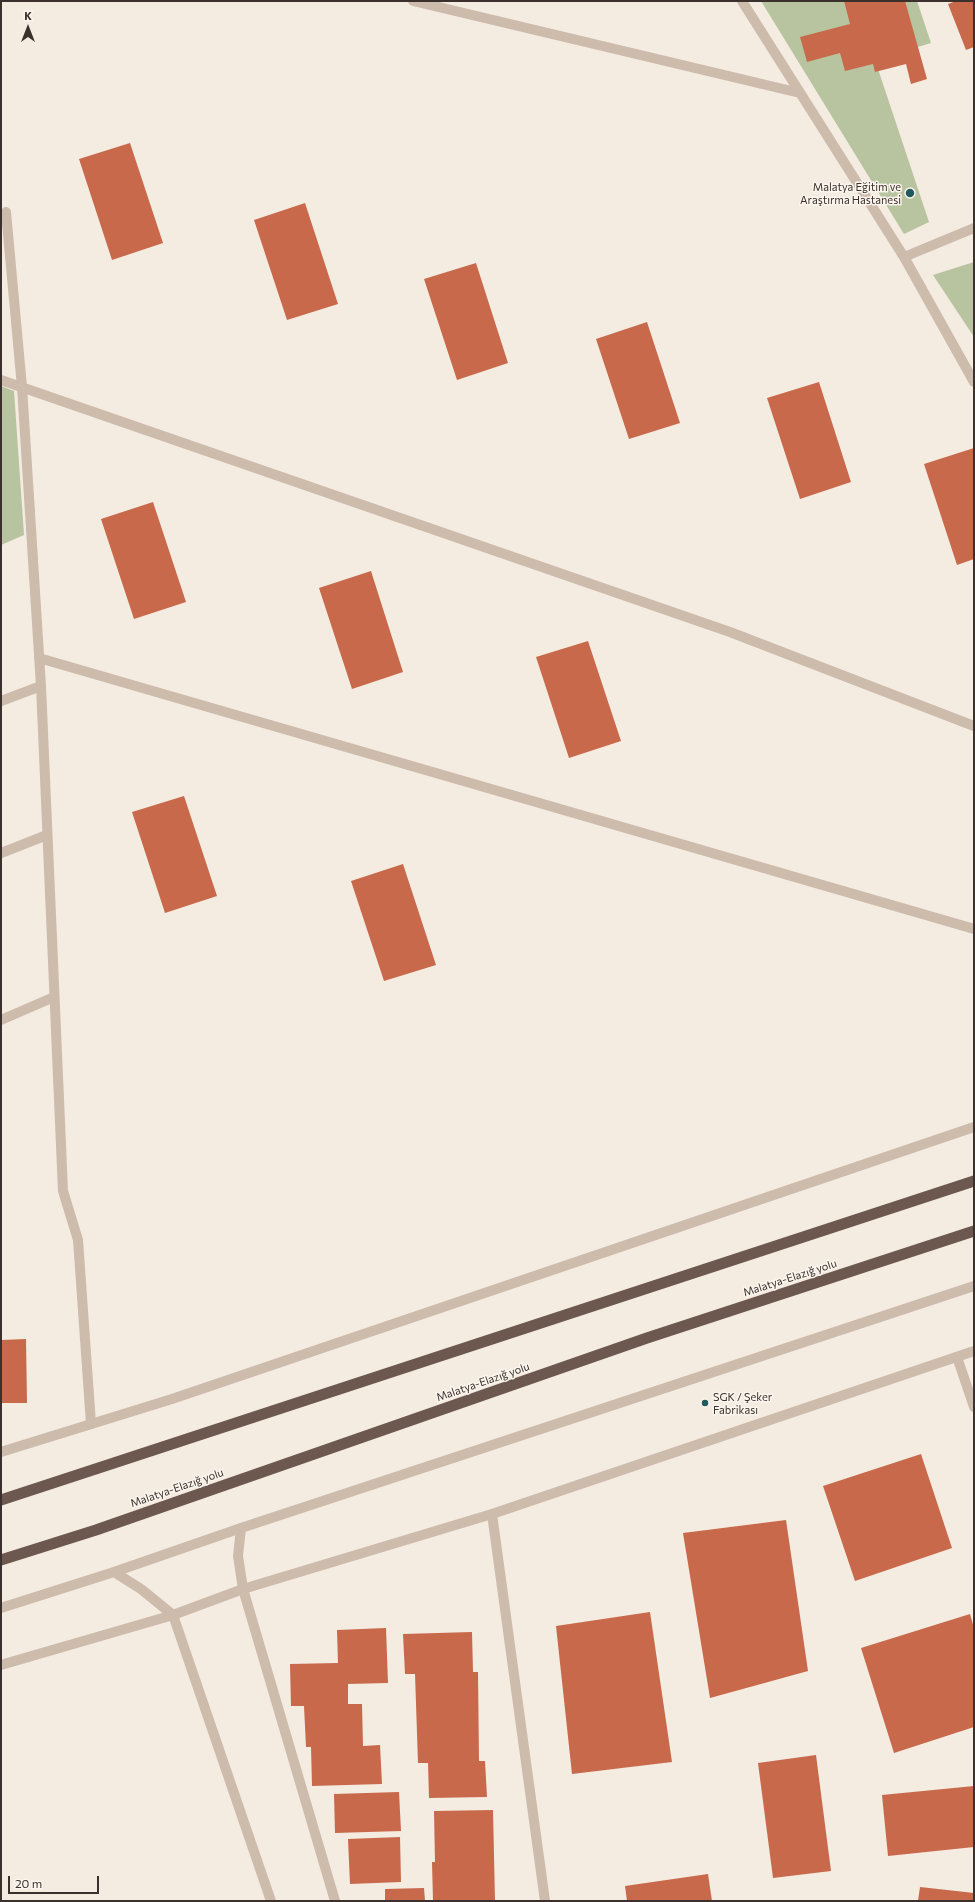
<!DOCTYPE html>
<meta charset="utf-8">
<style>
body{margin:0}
#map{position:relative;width:975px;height:1902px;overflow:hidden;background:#f4ebe1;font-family:Commissioner,sans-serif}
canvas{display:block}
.frame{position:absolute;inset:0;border:2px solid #3b302b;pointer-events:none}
.north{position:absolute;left:8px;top:8px;width:40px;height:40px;-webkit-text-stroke:3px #fbf5ee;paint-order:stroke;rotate:0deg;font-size:11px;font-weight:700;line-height:16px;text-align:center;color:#3b302b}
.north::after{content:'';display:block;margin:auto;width:14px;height:18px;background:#3b302b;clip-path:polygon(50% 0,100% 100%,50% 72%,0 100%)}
.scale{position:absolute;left:8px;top:1876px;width:91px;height:18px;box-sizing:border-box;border:2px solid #3b302b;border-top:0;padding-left:5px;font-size:12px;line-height:14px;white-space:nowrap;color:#3b302b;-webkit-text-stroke:3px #fbf5ee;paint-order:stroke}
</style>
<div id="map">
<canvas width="975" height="1902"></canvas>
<div class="frame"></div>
<div class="north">K</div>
<div class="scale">20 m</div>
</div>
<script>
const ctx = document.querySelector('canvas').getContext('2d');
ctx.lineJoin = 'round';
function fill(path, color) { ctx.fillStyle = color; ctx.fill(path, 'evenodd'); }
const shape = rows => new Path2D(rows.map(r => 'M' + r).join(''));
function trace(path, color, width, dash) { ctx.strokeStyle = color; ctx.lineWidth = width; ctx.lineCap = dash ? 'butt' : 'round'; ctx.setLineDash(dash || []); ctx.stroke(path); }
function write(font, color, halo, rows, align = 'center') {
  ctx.font = font + ' Commissioner,sans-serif'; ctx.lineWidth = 3; ctx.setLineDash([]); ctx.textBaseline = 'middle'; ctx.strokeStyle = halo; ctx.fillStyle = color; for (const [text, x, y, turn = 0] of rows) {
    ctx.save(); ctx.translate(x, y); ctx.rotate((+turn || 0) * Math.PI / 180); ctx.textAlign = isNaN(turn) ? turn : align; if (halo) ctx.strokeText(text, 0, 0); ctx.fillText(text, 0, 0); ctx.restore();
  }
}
fill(shape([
 [761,1,917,1,931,43,875,60,929,222,904,234],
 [974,262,974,337,933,275],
 [1,386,14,391,24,535,1,545]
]), '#b8c4a0');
fill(shape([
 [844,1,905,1,927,79,911,84,906,64,875,72,873,64,845,71,840,53,807,62,800,37,850,24],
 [956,1,974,1,974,47,966,50,948,4],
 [130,143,163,243,112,260,79,159],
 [305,203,338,304,287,320,254,220],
 [476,263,508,363,457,380,424,279],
 [647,322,680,423,629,439,596,339],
 [819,382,851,482,800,499,767,398],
 [974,448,974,559,957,565,924,464],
 [153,502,186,602,134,619,101,519],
 [371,571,403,672,352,689,319,588],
 [588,641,621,741,569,758,536,657],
 [184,796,217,896,165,913,132,812],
 [403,864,436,965,384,981,351,881],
 [26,1339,27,1403,1,1403,1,1340],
 [921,1454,952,1548,855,1581,823,1486],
 [786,1520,808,1671,710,1698,683,1533],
 [650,1612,672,1762,572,1774,556,1626],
 [970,1614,974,1628,974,1727,894,1753,861,1648],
 [386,1628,388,1683,348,1684,348,1704,362,1704,363,1746,380,1745,382,1784,312,1786,311,1747,306,1747,304,1706,291,1706,290,1664,338,1663,337,1630],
 [472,1632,473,1672,478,1672,479,1761,485,1761,487,1797,429,1798,428,1763,418,1763,415,1674,405,1674,403,1634],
 [816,1755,831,1871,773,1878,758,1763],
 [974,1786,974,1847,888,1856,882,1795],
 [399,1792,401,1831,335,1833,334,1794],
 [493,1810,495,1901,433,1901,432,1862,435,1862,434,1811],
 [400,1837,401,1882,350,1884,348,1839],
 [708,1874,712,1901,627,1901,625,1886],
 [920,1887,974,1893,974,1901,918,1901],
 [424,1888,425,1901,385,1901,385,1889]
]), '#c8694b');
trace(shape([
 [6,212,22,387,41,686,63,1191,78,1240,91,1424],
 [1,380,730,632,974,726],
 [39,658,974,929]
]), '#cdbbac', 10);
trace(shape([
 [413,1,800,93],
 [742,1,904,257,974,382],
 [904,257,974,228],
 [1,701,41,686],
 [1,853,47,835],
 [1,1020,54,997],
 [957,1357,974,1407],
 [492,1514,545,1901],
 [1,1665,173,1615,243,1589,492,1514,974,1351]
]), '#cdbbac', 10);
trace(shape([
 [1,1452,172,1399,974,1127],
 [241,1528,238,1556,243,1589,335,1901],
 [114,1572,141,1589,173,1615,271,1901],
 [1,1608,114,1572,241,1528,974,1286]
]), '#cdbbac', 10);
trace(shape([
 [1,1500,974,1181],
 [1,1560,96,1530,647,1338,974,1231]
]), '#6c584f', 11);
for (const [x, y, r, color] of [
 [910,193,5,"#1f5a5e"],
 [705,1403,4,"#1f5a5e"]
]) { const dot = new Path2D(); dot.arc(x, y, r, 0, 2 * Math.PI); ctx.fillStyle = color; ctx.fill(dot); trace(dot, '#fbf5ee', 1.5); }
write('11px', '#3b302b', '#fbf5ee', [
 ["Malatya Eğitim ve",901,187],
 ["Araştırma Hastanesi",901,200],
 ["SGK / Şeker",713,1397,"left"],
 ["Fabrikası",713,1410,"left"]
], 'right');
write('11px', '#3b302b', '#fbf5ee', [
 ["Malatya-Elazığ yolu",790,1278,-18],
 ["Malatya-Elazığ yolu",483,1382,-19],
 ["Malatya-Elazığ yolu",177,1488,-19]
]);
</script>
